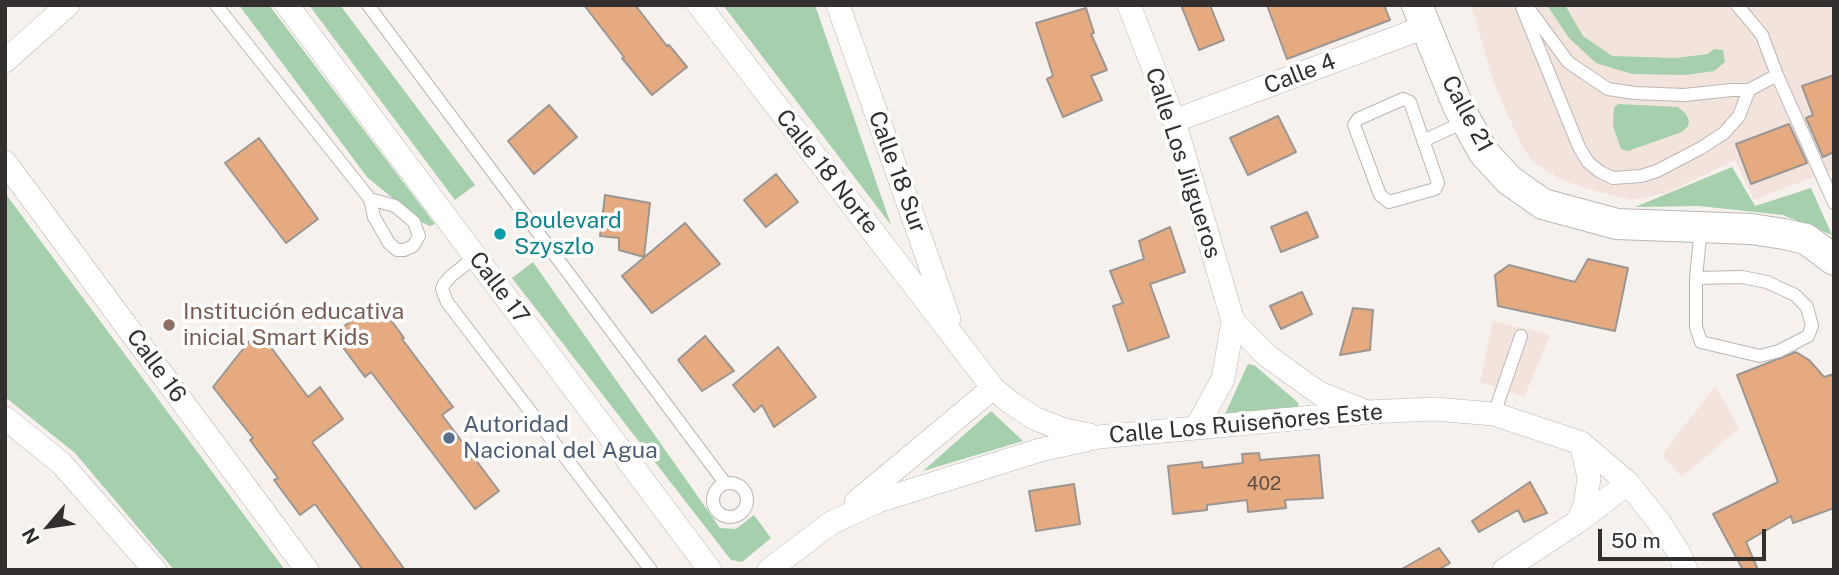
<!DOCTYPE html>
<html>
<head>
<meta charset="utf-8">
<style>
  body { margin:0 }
  #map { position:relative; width:1839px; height:575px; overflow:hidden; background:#f7f1ed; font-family:"Public Sans",sans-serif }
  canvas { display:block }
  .frame { position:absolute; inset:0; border:7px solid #322f2e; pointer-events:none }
  .north { position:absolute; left:14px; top:491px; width:70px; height:70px; -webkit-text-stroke:5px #fff; paint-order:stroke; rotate:241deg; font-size:19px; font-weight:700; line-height:28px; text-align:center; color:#322f2e }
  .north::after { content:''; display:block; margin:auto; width:24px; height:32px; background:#322f2e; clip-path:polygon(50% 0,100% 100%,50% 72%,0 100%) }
  .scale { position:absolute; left:1598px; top:529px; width:168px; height:32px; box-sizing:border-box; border:4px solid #322f2e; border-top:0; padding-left:9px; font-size:21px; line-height:24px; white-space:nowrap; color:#322f2e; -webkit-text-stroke:5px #fff; paint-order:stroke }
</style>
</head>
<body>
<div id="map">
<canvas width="1839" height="575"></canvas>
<div class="frame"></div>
<div class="north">N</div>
<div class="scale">50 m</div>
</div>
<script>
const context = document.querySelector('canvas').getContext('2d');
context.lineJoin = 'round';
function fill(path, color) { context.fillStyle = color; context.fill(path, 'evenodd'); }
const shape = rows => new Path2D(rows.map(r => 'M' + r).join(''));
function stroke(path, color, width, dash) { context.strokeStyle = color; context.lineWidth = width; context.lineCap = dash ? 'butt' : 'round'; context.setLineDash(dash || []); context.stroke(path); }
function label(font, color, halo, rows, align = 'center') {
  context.font = font + ' "Public Sans",sans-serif'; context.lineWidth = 7; context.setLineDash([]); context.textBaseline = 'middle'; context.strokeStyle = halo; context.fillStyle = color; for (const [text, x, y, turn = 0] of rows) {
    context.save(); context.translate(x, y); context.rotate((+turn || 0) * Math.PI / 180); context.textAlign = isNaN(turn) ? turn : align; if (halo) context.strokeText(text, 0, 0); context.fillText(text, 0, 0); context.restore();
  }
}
fill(shape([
  [1471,5,1834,5,1834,169,1754,200,1735,160,1667,193,1631,200,1588,189,1562,180,1532,161,1522,147,1494,83],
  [1493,321,1550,335,1524,397,1480,382],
  [1715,386,1739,428,1682,477,1662,455]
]), '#f2e4dd');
fill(shape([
  [239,5,269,5,435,224,430,226,423,223,367,177],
  [309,5,340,5,475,185,455,200],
  [723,5,815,5,891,225],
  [1547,5,1565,5,1583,36,1612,56,1675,58,1708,54,1714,49,1723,50,1725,62,1714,71,1686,75,1632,74,1596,63,1569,38],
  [1619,104,1678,107,1685,113,1689,120,1688,126,1682,132,1628,151,1621,149,1613,126,1614,107],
  [1732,167,1755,206,1811,188,1832,235,1783,215,1699,206,1635,207],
  [5,193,285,570,174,570,75,453,5,397],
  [533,262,720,528,736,529,754,515,771,538,742,562,731,560,512,278],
  [1248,364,1254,365,1294,399,1299,404,1296,409,1225,414],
  [991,411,1023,441,923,471]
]), '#a5cfad');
const building = shape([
  [584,5,635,5,667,46,669,45,687,67,652,95,622,58,624,57,584,5],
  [1181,5,1210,5,1224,40,1199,50,1181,5],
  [1267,5,1384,5,1390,20,1287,59,1267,5],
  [1086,8,1094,33,1091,34,1107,70,1091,76,1102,100,1063,117,1047,79,1053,76,1036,23,1086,8],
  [1834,75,1834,152,1823,157,1806,118,1813,115,1802,86,1834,75],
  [549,105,577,137,534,174,508,141,549,105],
  [1278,116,1296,152,1248,175,1230,138,1278,116],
  [1789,124,1807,163,1751,184,1736,144,1789,124],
  [259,138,318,219,286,243,225,163,259,138],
  [776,174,798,202,766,227,744,200,776,174],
  [605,195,650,203,644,257,619,250,619,238,600,236,605,195],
  [1307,212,1318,237,1281,252,1271,227,1307,212],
  [685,223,720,264,652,313,622,276,685,223],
  [1170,227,1185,272,1150,284,1169,337,1128,351,1113,306,1123,303,1110,271,1144,259,1139,241,1170,227],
  [1588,259,1628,268,1615,331,1498,306,1495,275,1509,265,1575,282,1588,259],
  [1302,292,1312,314,1281,329,1270,306,1302,292],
  [378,302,404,338,402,339,453,407,442,415,499,491,475,509,371,372,365,377,333,334,378,302],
  [1353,308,1373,310,1370,350,1340,355,1353,308],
  [258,330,308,397,320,387,343,419,312,442,405,570,363,570,315,504,300,515,274,480,278,478,250,440,253,438,213,387,258,330],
  [705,336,734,371,702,391,678,360,705,336],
  [778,347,816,397,774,427,762,405,754,412,733,385,778,347],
  [1796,352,1809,360,1824,377,1834,374,1834,508,1793,523,1791,516,1746,542,1758,570,1743,570,1713,514,1778,482,1737,375,1796,352],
  [1259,453,1260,460,1319,455,1323,498,1285,500,1286,508,1248,512,1247,500,1207,505,1207,510,1173,514,1168,466,1202,462,1203,468,1243,463,1242,454,1259,453],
  [1530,482,1547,513,1524,522,1518,510,1479,532,1472,521,1530,482],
  [1074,484,1080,524,1036,531,1029,491,1074,484],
  [1439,548,1450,563,1438,570,1400,570,1439,548]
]);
fill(building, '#e5aa80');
stroke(building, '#9c9693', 2);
const service = shape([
  [216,5,370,199,374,217,389,243,397,250,404,250,413,246,419,236,414,222,395,206,370,199],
  [368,5,725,483],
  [1526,5,1568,62,1608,89,1635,93,1684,95,1732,90,1749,90,1777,75,1834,203],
  [1737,5,1762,35,1777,75],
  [1522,7,1579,147,1588,162,1600,172,1613,178,1641,176,1657,171,1701,148,1724,133,1739,116,1749,90],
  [1403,99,1410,102,1438,183,1435,189,1389,202,1380,195,1354,125,1358,119,1403,99],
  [1423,141,1466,121],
  [475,257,451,276,444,284,442,289,447,302,651,570],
  [1696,278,1742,277,1767,282,1795,295,1807,307,1812,326,1808,336,1779,351,1760,356,1701,342,1696,327,1696,278,1701,227],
  [1494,414,1521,336],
  '713 500a17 17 0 1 1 34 0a17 17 0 1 1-34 0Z'
]);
const minor = shape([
  [287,5,710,570],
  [699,5,993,388,1011,403,1036,419,1065,430,1090,435],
  [838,5,949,319],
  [1129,5,1174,121,1233,321,1223,379,1196,428],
  [5,61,68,5],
  [1174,121,1425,27],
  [5,162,307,570],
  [1233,321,1266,355,1319,393,1364,411],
  [5,418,61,463,155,570],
  [856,502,993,388],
  [1577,522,1585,506,1589,478,1581,443],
  [769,570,831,523,878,501,1040,450,1099,437,1367,412,1434,409,1494,414,1581,443,1628,483,1659,522,1679,553,1686,570],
  [1504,570,1577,522,1628,483]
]);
const tertiary = shape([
  [1417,5,1458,106,1484,153,1509,180,1543,204,1617,224,1751,229,1784,234,1806,239,1834,260]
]);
stroke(service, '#bcb6b3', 14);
stroke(minor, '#bcb6b3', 24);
stroke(tertiary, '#bcb6b3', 32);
stroke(service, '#fff', 12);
stroke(minor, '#fff', 23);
stroke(tertiary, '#fff', 30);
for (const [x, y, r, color] of [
  [500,234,7,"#0f9aa8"],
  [169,325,7,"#8d6e63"],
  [449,438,7,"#5c6f8a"]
]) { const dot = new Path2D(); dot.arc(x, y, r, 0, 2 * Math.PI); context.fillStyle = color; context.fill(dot); stroke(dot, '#fff', 2.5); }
label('19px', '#5f4e42', null, [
  ["402",1264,484]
]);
label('23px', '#322f2e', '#fff', [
  ["Calle 4",1300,74,-21],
  ["Calle 21",1467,114,62],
  ["Calle Los Jilgueros",1183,163,72],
  ["Calle 18 Norte",827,172,52],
  ["Calle 18 Sur",897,172,70],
  ["Calle 17",499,288,53],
  ["Calle 16",156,366,54],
  ["Calle Los Ruiseñores Este",1246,424,-5]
]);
label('23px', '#0d838f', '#fff', [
  ["Boulevard",514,221],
  ["Szyszlo",514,247]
], 'left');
label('23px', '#785e54', '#fff', [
  ["Institución educativa",183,312],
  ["inicial Smart Kids",183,338]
], 'left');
label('23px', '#4e5e75', '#fff', [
  ["Autoridad",463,425],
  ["Nacional del Agua",463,451]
], 'left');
</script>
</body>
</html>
